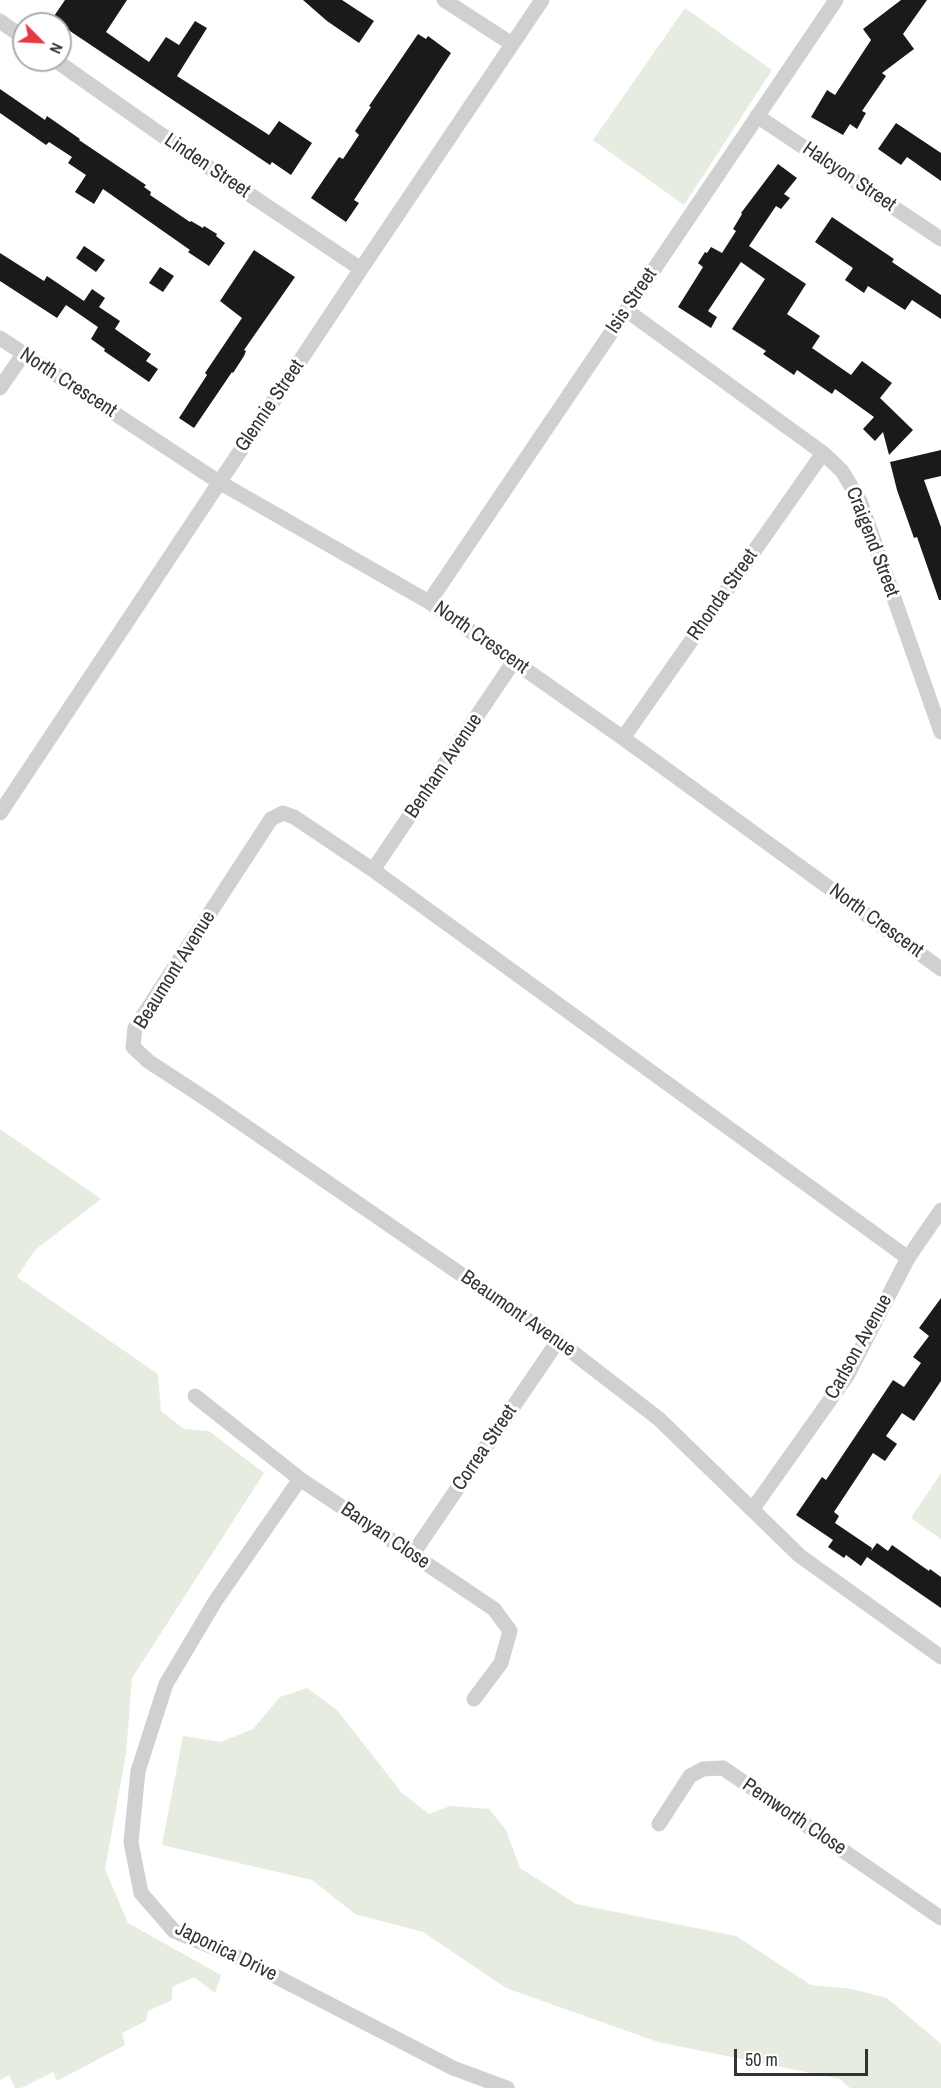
<!DOCTYPE html>
<html>
<head>
<meta charset="utf-8">
<style>
  body { margin:0 }
  #map { position:relative; width:941px; height:2088px; overflow:hidden; background:#fff; font-family:"Archivo Narrow",sans-serif }
  canvas { display:block }
  .north { position:absolute; left:12px; top:12px; width:60px; height:60px; box-sizing:border-box; background:#fff; border:2px solid #adadad; border-radius:50%; rotate:114deg; font-size:16px; font-weight:700; line-height:24px; text-align:center; color:#333 }
  .north::after { content:''; display:block; margin:auto; width:21px; height:27px; background:#e63946; clip-path:polygon(50% 0,100% 100%,50% 72%,0 100%) }
  .scale { position:absolute; left:734px; top:2049px; width:134px; height:27px; box-sizing:border-box; border:3px solid #333; border-top:0; padding-left:8px; font-size:18px; line-height:21px; white-space:nowrap; color:#333; -webkit-text-stroke:4px #fff; paint-order:stroke }
</style>
</head>
<body>
<div id="map">
<canvas width="941" height="2088"></canvas>
<div class="north">N</div>
<div class="scale">50 m</div>
</div>
<script>
const context = document.querySelector('canvas').getContext('2d');
context.lineJoin = 'round';
function fill(path, color) { context.fillStyle = color; context.fill(path, 'evenodd'); }
const shape = rows => new Path2D(rows.map(r => 'M' + r).join(''));
function stroke(path, color, width, dash) { context.strokeStyle = color; context.lineWidth = width; context.lineCap = dash ? 'butt' : 'round'; context.setLineDash(dash || []); context.stroke(path); }
function label(font, color, halo, rows, align = 'center') {
  context.font = font + ' "Archivo Narrow",sans-serif'; context.lineWidth = 6; context.setLineDash([]); context.textBaseline = 'middle'; context.strokeStyle = halo; context.fillStyle = color; for (const [text, x, y, turn = 0] of rows) {
    context.save(); context.translate(x, y); context.rotate((+turn || 0) * Math.PI / 180); context.textAlign = isNaN(turn) ? turn : align; if (halo) context.strokeText(text, 0, 0); context.fillText(text, 0, 0); context.restore();
  }
}
fill(shape([
  [685,8,772,70,684,205,593,140],
  [0,1129,101,1199,35,1250,17,1277,158,1374,161,1411,184,1429,209,1431,264,1473,132,1678,126,1754,105,1869,128,1923,221,1975,215,1993,194,1977,172,1987,172,2000,148,2011,146,2021,122,2033,125,2045,57,2081,53,2072,21,2088,15,2088,9,2075,0,2080],
  [941,1473,941,1539,911,1518],
  [307,1688,337,1710,402,1793,429,1814,450,1806,489,1809,506,1830,520,1868,576,1904,736,1936,811,1985,852,1989,887,1998,941,2044,941,2088,850,2088,840,2079,658,2042,506,1988,423,1932,355,1914,312,1880,162,1845,183,1736,221,1742,253,1729,280,1697]
]), '#e6ecdf');
fill(shape([
  [65,0,127,0,106,32,149,62,166,37,179,45,195,21,207,28,177,76,269,135,279,121,312,143,291,175,272,162,270,165,52,19],
  [303,0,342,0,374,21,359,43,327,21],
  [901,0,927,0,903,34,914,49,882,73,886,76,862,111,866,113,857,129,850,124,843,135,811,117,827,90,835,95,871,40,863,29],
  [418,34,426,39,428,36,451,53,354,200,359,203,346,222,311,198,339,157,343,159,359,135,355,131,371,107,369,106],
  [0,89,45,120,47,116,80,139,79,140,146,185,144,187,151,192,150,195,190,222,191,221,203,228,204,226,217,234,216,236,225,243,209,266,188,252,190,250,103,189,94,204,75,192,86,175,68,163,72,157,49,142,46,145,0,113],
  [896,123,941,153,941,181,907,157,901,165,878,149],
  [778,164,797,178,784,194,790,198,781,209,776,206,749,246,806,284,787,314,820,336,812,348,851,375,862,361,892,383,880,398,913,430,889,455,883,432,875,441,863,429,874,417,835,389,832,394,797,370,794,375,763,354,766,351,732,329,765,279,741,262,708,311,717,317,711,328,678,307,703,267,698,263,705,252,707,253,711,247,722,253,736,231,733,229,742,214,741,213],
  [832,217,894,259,892,262,941,295,941,319,912,300,905,310,868,286,864,293,845,280,853,268,815,242],
  [84,246,105,260,96,272,76,258],
  [254,250,295,277,244,350,246,351,244,356,233,373,232,372,194,428,179,418,207,375,205,373,242,318,220,301],
  [0,253,44,281,47,276,84,301,92,289,105,298,99,307,120,321,115,329,151,354,146,361,158,369,149,382,104,351,105,349,91,339,98,327,66,305,57,318,0,281],
  [160,267,174,276,163,292,149,283],
  [941,450,941,476,924,480,941,527,941,600,939,600,917,537,914,538,897,490,890,462],
  [941,1298,941,1381,914,1421,902,1413,886,1436,897,1444,885,1461,873,1453,834,1512,839,1516,835,1523,872,1548,871,1551,877,1543,888,1551,892,1545,929,1571,930,1569,941,1577,941,1608,867,1557,861,1566,846,1555,844,1558,828,1547,833,1540,796,1515,822,1477,826,1480,893,1380,904,1387,921,1363,913,1357,929,1336,919,1328]
]), '#1a1a1a');
stroke(shape([
  [444,0,512,44],
  [0,21,24,38],
  [55,60,183,150,361,269],
  [757,116,941,239],
  [626,310,823,453,842,471,860,501,941,732],
  [0,338,219,482,429,602,623,738,941,969],
  [0,388,24,353],
  [429,602,836,0],
  [623,738,823,453],
  [0,813,361,269,542,0],
  [373,870,514,661],
  [908,1258,373,870,294,817,283,813,271,819,135,1028,133,1047,148,1061,209,1101,558,1341,659,1419,800,1556,941,1657],
  [195,1396,300,1479,494,1609,510,1631,501,1663,474,1699],
  [300,1479,216,1600,166,1684,138,1771,131,1842,141,1893,174,1931,242,1959,453,2068,507,2088],
  [752,1510,847,1376,908,1258,941,1210],
  [412,1555,558,1341],
  [659,1824,690,1776,703,1769,723,1768,941,1918]
]), '#d0d0d0', 15);
label('20px', '#333', '#fff', [
  ["Linden Street",207,166,34],
  ["Halcyon Street",849,177,34],
  ["Isis Street",632,301,-56],
  ["North Crescent",68,383,33],
  ["Glennie Street",270,406,-56],
  ["Craigend Street",872,542,69],
  ["Rhonda Street",723,595,-55],
  ["North Crescent",481,638,35],
  ["Benham Avenue",444,766,-56],
  ["North Crescent",876,921,36],
  ["Beaumont Avenue",175,970,-58],
  ["Beaumont Avenue",518,1314,35],
  ["Carlson Avenue",859,1347,-61],
  ["Correa Street",485,1448,-56],
  ["Banyan Close",385,1536,34],
  ["Pemworth Close",794,1817,34],
  ["Japonica Drive",226,1952,26]
]);
</script>
</body>
</html>
